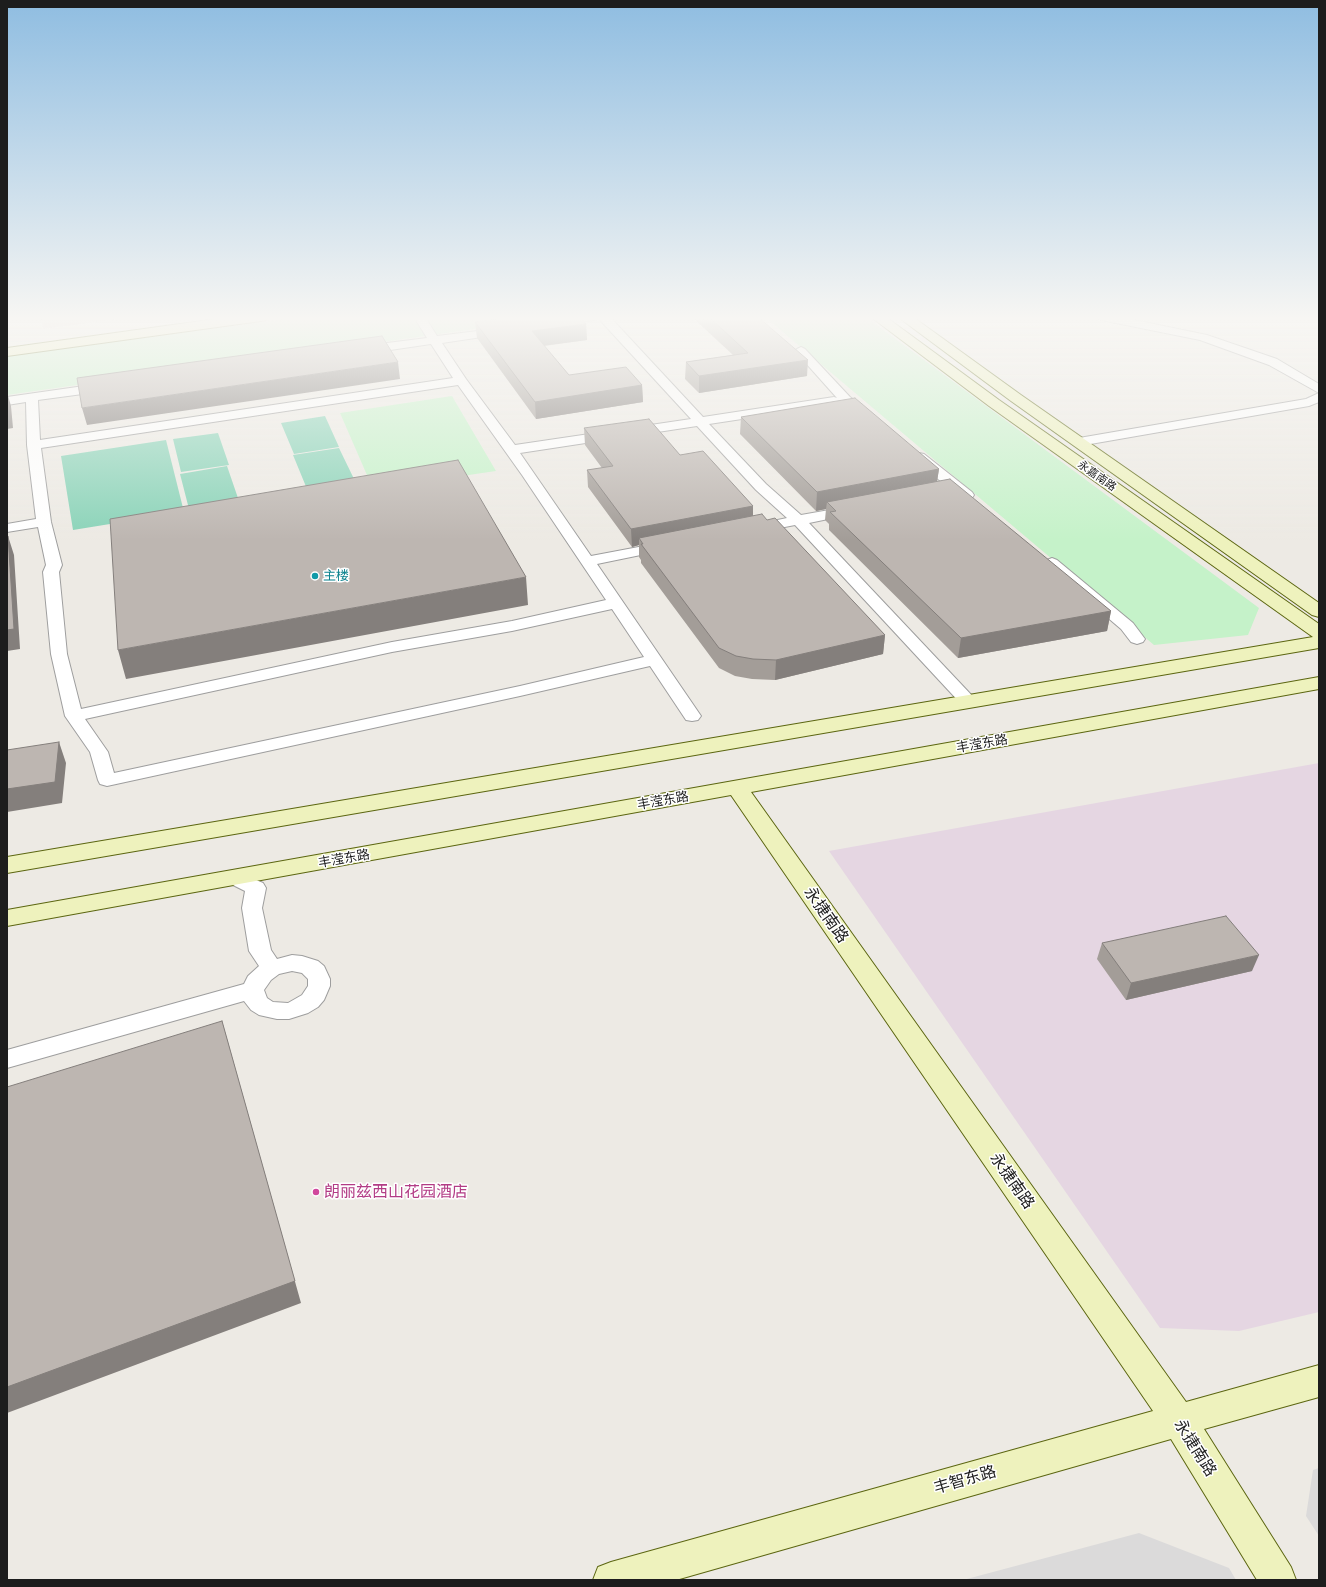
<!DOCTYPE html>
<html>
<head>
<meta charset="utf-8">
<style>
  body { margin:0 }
  #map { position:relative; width:1326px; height:1587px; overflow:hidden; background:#edeae4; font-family:Quicksand,sans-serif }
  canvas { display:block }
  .frame { position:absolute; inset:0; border:8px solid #1d1d1d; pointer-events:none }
</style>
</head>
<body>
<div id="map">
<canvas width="1326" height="1587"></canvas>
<div class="frame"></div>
</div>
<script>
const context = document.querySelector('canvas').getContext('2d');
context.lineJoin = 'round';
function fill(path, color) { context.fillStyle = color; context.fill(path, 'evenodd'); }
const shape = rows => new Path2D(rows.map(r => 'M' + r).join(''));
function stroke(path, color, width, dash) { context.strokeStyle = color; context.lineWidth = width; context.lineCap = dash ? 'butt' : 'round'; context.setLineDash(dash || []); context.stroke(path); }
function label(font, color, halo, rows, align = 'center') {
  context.font = font + ' Quicksand,"Noto Sans SC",sans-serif'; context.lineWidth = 3; context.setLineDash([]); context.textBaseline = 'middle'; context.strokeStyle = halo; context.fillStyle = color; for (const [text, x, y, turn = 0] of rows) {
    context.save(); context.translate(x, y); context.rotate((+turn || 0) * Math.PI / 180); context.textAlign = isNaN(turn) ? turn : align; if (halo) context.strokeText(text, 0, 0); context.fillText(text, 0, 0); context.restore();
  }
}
fill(shape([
  [1319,1468,1319,1536,1306,1516,1313,1470],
  [1139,1533,1229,1568,1236,1580,963,1580]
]), '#dbdada');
fill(shape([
  [41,317,133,317,43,329]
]), '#ecd6d4');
fill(shape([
  [1319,763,1319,1312,1239,1331,1160,1328,829,851]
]), '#e5d6e2');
fill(shape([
  [299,317,560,317,7,395,7,356],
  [765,317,866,317,1259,608,1248,635,1154,645],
  [452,396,496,471,373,489,340,413]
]), '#c5f2c9');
fill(shape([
  [325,416,339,447,294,454,281,423],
  [218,433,229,465,181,472,173,439],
  [166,440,184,512,73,530,61,456],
  [339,448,355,481,307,489,293,455],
  [227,466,239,501,189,509,180,474]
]), '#8ad3b8');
const street = shape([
  [414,317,425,317,437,336,502,328,506,329,508,331,506,333,502,334,442,343,466,379,515,445,691,419,599,319,557,326,553,325,551,323,553,321,571,317,610,317,703,417,834,397,837,398,795,351,797,349,801,347,805,349,850,397,871,413,872,416,871,419,861,419,840,401,838,404,834,405,709,424,766,484,801,515,852,506,857,507,859,510,857,513,809,523,978,702,975,706,969,707,963,706,795,525,754,533,749,532,747,529,749,526,787,518,756,490,697,426,520,453,591,556,665,542,670,543,672,546,670,549,665,550,597,564,701,716,698,720,692,721,686,720,650,666,520,696,107,786,100,784,98,780,90,752,65,716,51,654,43,572,46,565,38,527,7,532,7,524,36,519,27,445,26,402,7,405,7,397,105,383,109,384,111,387,109,390,105,391,38,400,40,440,453,378,431,344,363,354,359,352,357,350,359,348,363,346,427,338,414,317],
  [458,385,522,475,606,600,512,621,392,642,81,709,67,654,59,572,62,565,51,522,41,448,458,385],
  [612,609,644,657,520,686,114,773,108,752,85,719,392,652,512,631,612,609],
  [1096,317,1120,317,1207,335,1277,359,1319,384,1319,393,1269,365,1200,340,1101,320,1096,317],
  [1319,393,1319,402,1309,406,1079,446,1074,445,1072,442,1074,439,1079,438,1306,399,1319,393],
  [919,453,924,454,972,492,974,495,972,498,967,499,962,498,914,460,912,457,914,454,919,453],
  [1052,558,1057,560,1133,623,1145,639,1143,642,1137,644,1131,642,1121,629,1047,566,1044,563,1047,560,1052,558],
  [236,871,263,883,266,888,262,908,271,950,277,959,292,955,302,956,318,961,324,966,330,979,330,986,324,1000,318,1007,308,1013,289,1019,277,1019,259,1015,251,1010,244,1001,7,1068,7,1050,244,984,248,976,259,966,249,951,242,908,245,891,229,883,226,878,229,873,236,871],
  [292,971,302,973,308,979,308,986,302,995,288,1003,273,1002,267,998,264,990,271,980,279,974,292,971]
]);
const secondary = shape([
  [230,317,267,317,266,320,261,321,7,356,7,348,230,317],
  [871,317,886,317,999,400,1319,624,1319,648,7,873,7,857,1313,637,989,406,871,317],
  [898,317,913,317,1021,395,1319,603,1319,617,1312,615,1011,401,898,317],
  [1319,677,1319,689,751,792,1186,1402,1319,1365,1319,1397,1204,1429,1291,1567,1296,1580,1257,1580,1171,1439,676,1580,593,1580,598,1567,611,1562,1153,1411,731,795,7,926,7,910,1319,677]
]);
stroke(street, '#9e9e9e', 2);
stroke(secondary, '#5c6611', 2);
fill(street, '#fff');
fill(secondary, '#eef2bd');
fill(shape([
  [692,317,758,317,807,376,699,393,685,379,686,362,733,355],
  [475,322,586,324,587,340,544,346,569,375,642,385,643,402,536,419,477,338],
  [741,417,939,469,937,481,1111,611,1107,631,958,658,829,530,829,524,825,520,826,509,816,511,740,434],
  [584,428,680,455,753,506,753,516,767,520,885,635,883,654,775,680,752,679,735,676,719,668,641,563,641,560,639,557,639,545,632,547,588,487,587,470,602,468,585,445],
  [1102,943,1252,971,1126,1000,1097,959]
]), '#a39d98');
fill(shape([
  [586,324,587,340,533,347,532,331],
  [808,360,807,376,699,393,699,376],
  [398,362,400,379,87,425,82,408],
  [642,385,643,402,536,419,535,402],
  [7,392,11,406,13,428,7,429],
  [939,469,936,488,827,502,826,509,816,511,817,492],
  [753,506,753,523,639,538,639,545,632,547,631,529],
  [8,536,14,555,20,649,7,651],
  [526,577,528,605,126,679,118,650],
  [1111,611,1107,631,958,658,961,638],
  [885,635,883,654,775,680,776,660],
  [59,742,66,763,62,803,7,812,7,789],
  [1259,955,1252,971,1126,1000,1131,983],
  [222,1021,301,1303,7,1413,7,1387]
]), '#847f7c');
const building = shape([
  [510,317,581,317,586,324,532,331,569,375,626,367,642,385,535,402,475,322,510,317],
  [709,317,758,317,808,360,699,376,686,362,748,353,709,317],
  [382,336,398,362,82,408,77,378,382,336],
  [855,398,939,469,817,492,741,417,855,398],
  [649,419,680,455,703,451,753,506,631,529,587,470,613,466,584,428,649,419],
  [458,460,526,577,118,650,110,519,458,460],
  [950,479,1111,611,961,638,830,512,836,511,827,502,950,479],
  [762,514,767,520,775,518,885,635,776,660,753,659,736,656,719,648,641,544,643,544,639,538,762,514],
  [7,536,8,536,14,629,7,630,7,536],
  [59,742,55,782,7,789,7,750,59,742],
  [1226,916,1259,955,1131,983,1102,943,1226,916],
  [222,1021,295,1281,7,1387,7,1087,222,1021]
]);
fill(building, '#bdb6b1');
stroke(building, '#847f7c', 1);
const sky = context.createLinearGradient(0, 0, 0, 540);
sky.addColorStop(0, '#8fbde1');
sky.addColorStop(0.59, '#f7f6f3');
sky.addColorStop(1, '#f7f6f300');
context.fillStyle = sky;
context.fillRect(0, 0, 1326, 540);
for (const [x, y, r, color] of [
  [315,576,4,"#0f9aa8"],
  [316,1192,4,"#d1479c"]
]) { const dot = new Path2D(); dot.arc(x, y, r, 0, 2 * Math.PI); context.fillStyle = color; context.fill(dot); stroke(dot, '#fff', 1.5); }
label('11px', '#1d1d1d', '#fff', [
  ["永嘉南路",1097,476,35]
]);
label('13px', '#0d838f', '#fff', [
  ["主楼",323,576]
], 'left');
label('13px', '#1d1d1d', '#fff', [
  ["丰滢东路",982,744,-10],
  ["丰滢东路",663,801,-10],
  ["丰滢东路",344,859,-10]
]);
label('16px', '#1d1d1d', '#fff', [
  ["永捷南路",826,915,55],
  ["永捷南路",1012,1181,55],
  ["永捷南路",1195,1448,58],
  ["丰智东路",965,1480,-16]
]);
label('16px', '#b23c85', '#fff', [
  ["朗丽兹西山花园酒店",324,1192]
], 'left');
</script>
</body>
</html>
